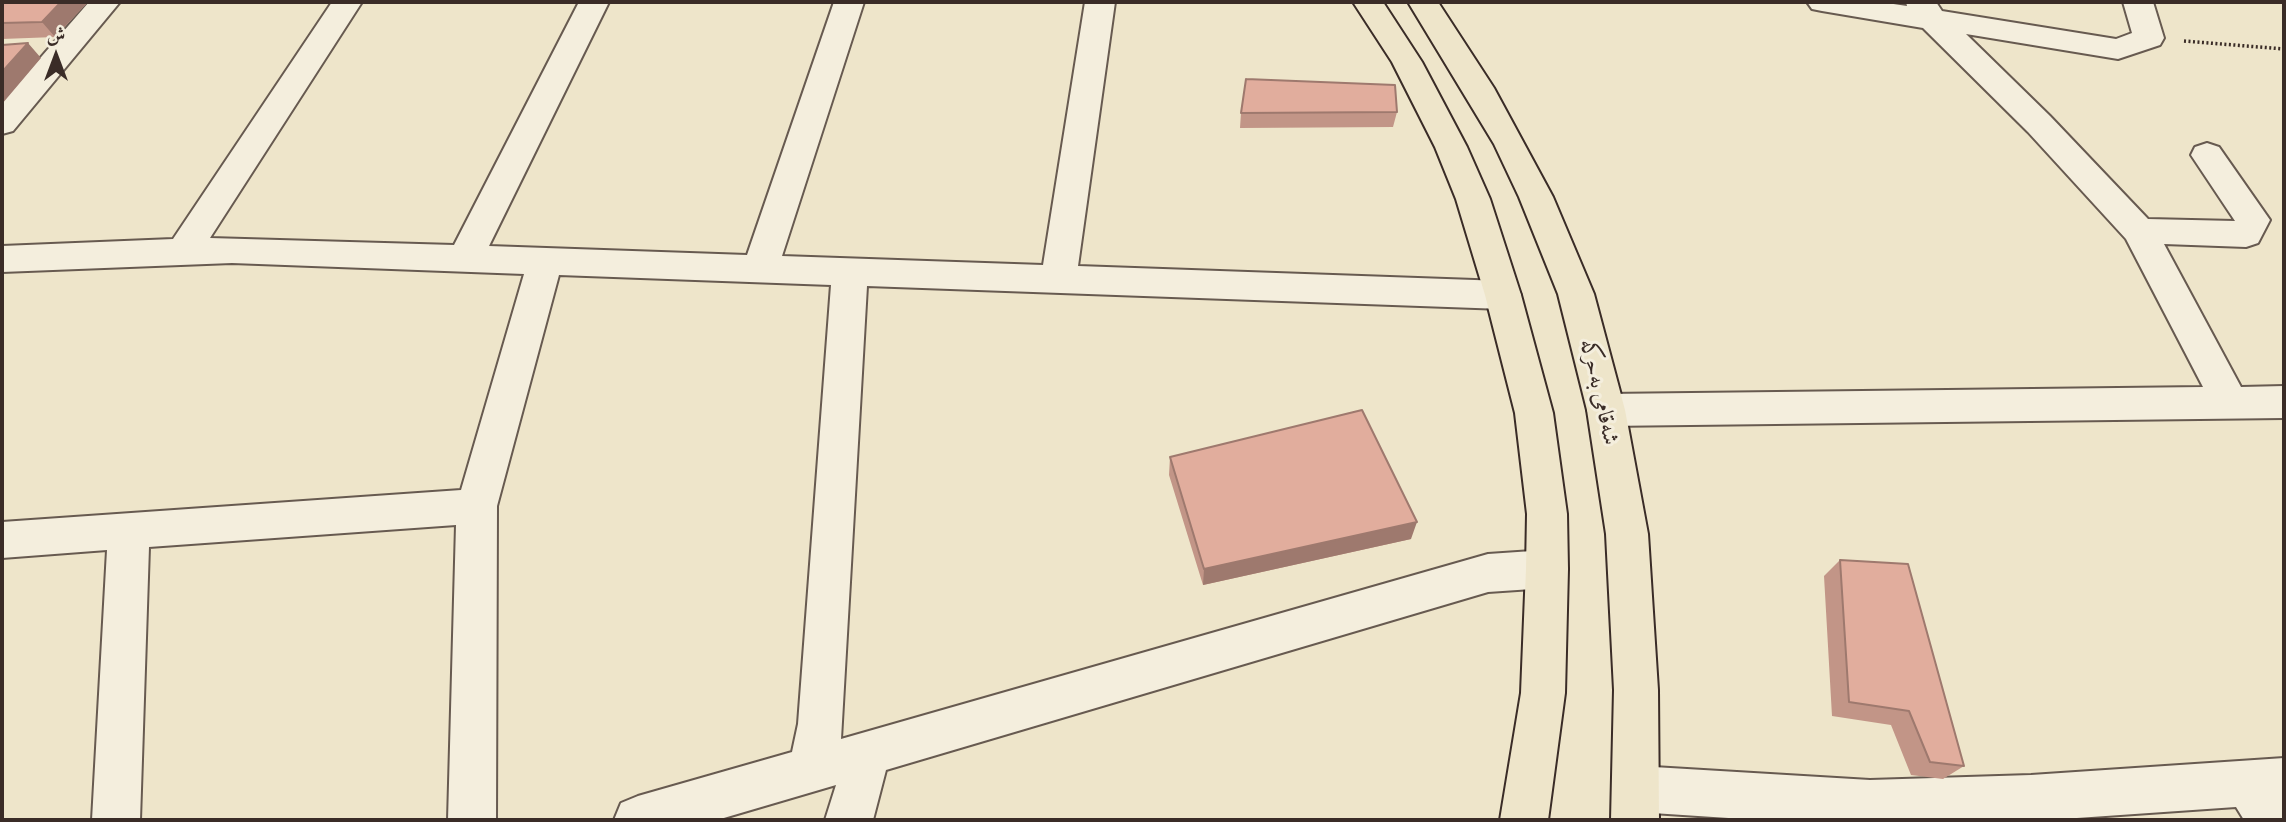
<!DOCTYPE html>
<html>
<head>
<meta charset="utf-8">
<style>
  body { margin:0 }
  #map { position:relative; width:2286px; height:822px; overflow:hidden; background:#eee5ca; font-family:"EB Garamond",Amiri,serif }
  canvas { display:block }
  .frame { position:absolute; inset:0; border:4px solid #3a2c27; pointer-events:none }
  .north { position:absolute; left:21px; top:21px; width:70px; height:70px; -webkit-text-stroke:5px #f4eedd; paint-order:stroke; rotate:0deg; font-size:19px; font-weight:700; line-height:28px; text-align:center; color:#3a2c27 }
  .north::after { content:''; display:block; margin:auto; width:24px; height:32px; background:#3a2c27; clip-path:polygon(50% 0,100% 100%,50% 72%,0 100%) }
</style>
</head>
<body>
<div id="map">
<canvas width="2286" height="822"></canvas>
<div class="frame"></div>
<div class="north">ش</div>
</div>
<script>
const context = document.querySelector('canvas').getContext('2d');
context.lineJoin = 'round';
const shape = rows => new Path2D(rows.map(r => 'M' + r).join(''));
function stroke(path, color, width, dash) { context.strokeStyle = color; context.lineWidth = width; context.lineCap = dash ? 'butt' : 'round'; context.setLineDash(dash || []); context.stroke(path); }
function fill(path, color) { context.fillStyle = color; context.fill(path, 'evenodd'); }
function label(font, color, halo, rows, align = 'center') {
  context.font = font + ' "EB Garamond",Amiri,serif'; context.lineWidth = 6; context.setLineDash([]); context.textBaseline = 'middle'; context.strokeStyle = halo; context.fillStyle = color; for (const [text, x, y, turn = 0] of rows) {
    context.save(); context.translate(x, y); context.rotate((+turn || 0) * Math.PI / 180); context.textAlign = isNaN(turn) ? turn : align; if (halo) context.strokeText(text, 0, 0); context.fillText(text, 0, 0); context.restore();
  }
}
const minor = shape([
  [89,2,120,2,13,131,2,134,2,102,89,2],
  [332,2,362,2,210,238,454,245,579,2,609,2,489,246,747,255,834,2,864,2,782,256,1043,265,1085,2,1115,2,1078,266,1503,281,1516,285,1521,295,1516,305,1503,309,867,286,841,739,1488,554,1547,550,1562,556,1568,569,1562,582,1547,588,1488,592,886,770,873,820,825,820,836,785,717,820,614,820,621,803,638,796,792,752,798,724,831,285,559,275,497,506,496,820,448,820,456,525,149,547,140,820,92,820,107,550,2,558,2,522,461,490,524,274,232,263,2,272,2,246,173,239,332,2],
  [1807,2,1880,2,1907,6,1906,2,1936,2,1942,11,2116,39,2132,33,2123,2,2153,2,2164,38,2160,45,2118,59,1966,34,2050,116,2148,219,2235,221,2191,155,2195,147,2207,143,2219,147,2270,220,2258,243,2246,247,2164,244,2241,387,2284,386,2284,418,1606,426,1592,421,1587,410,1592,399,1606,394,2203,387,2126,239,2028,132,1923,28,1822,11,1812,9,1807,2],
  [2284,758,2284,820,2244,820,2236,807,2048,820,1759,820,1637,812,1620,805,1614,789,1620,773,1637,766,1870,780,2031,775,2284,758]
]);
const major = shape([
  [1353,2,1383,2,1422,62,1467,147,1490,199,1521,295,1553,413,1567,514,1568,569,1565,693,1548,820,1500,820,1521,693,1526,569,1527,514,1515,413,1485,295,1456,199,1435,147,1392,62,1353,2],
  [1408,2,1438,2,1494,88,1553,197,1594,294,1625,410,1648,534,1658,690,1659,820,1611,820,1614,690,1606,534,1587,410,1558,294,1519,197,1494,144,1408,2]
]);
stroke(minor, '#675a50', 4);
stroke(major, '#3a2c27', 4);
stroke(shape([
  [2184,41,2284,49]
]), '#3a2c27', 3.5, [2, 2.5]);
fill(minor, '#f4eedd');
fill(major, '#eee5ca');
fill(shape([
  [2,2,88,2,55,37,2,39],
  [1397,112,1393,127,1240,128,1241,113],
  [1170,457,1411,539,1203,585,1169,475],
  [1840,560,1964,766,1943,779,1911,775,1891,725,1832,716,1824,576]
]), '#c29587');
fill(shape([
  [61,2,88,2,55,37,42,22],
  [28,43,41,58,2,104,2,72],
  [1417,522,1411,539,1203,585,1204,569]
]), '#9e796e');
const building = shape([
  [2,2,61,2,42,22,2,23,2,2],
  [28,43,2,72,2,45,28,43],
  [1246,79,1395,85,1397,112,1241,113,1246,79],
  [1362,410,1417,522,1204,569,1170,457,1362,410],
  [1840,560,1908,564,1964,766,1930,762,1909,711,1849,702,1840,560]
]);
fill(building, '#e1ad9d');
stroke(building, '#9e796e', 2);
label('23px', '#3a2c27', '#f4eedd', [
  ["شەقامی بەحرکە",1599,392,77]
]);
</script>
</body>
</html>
